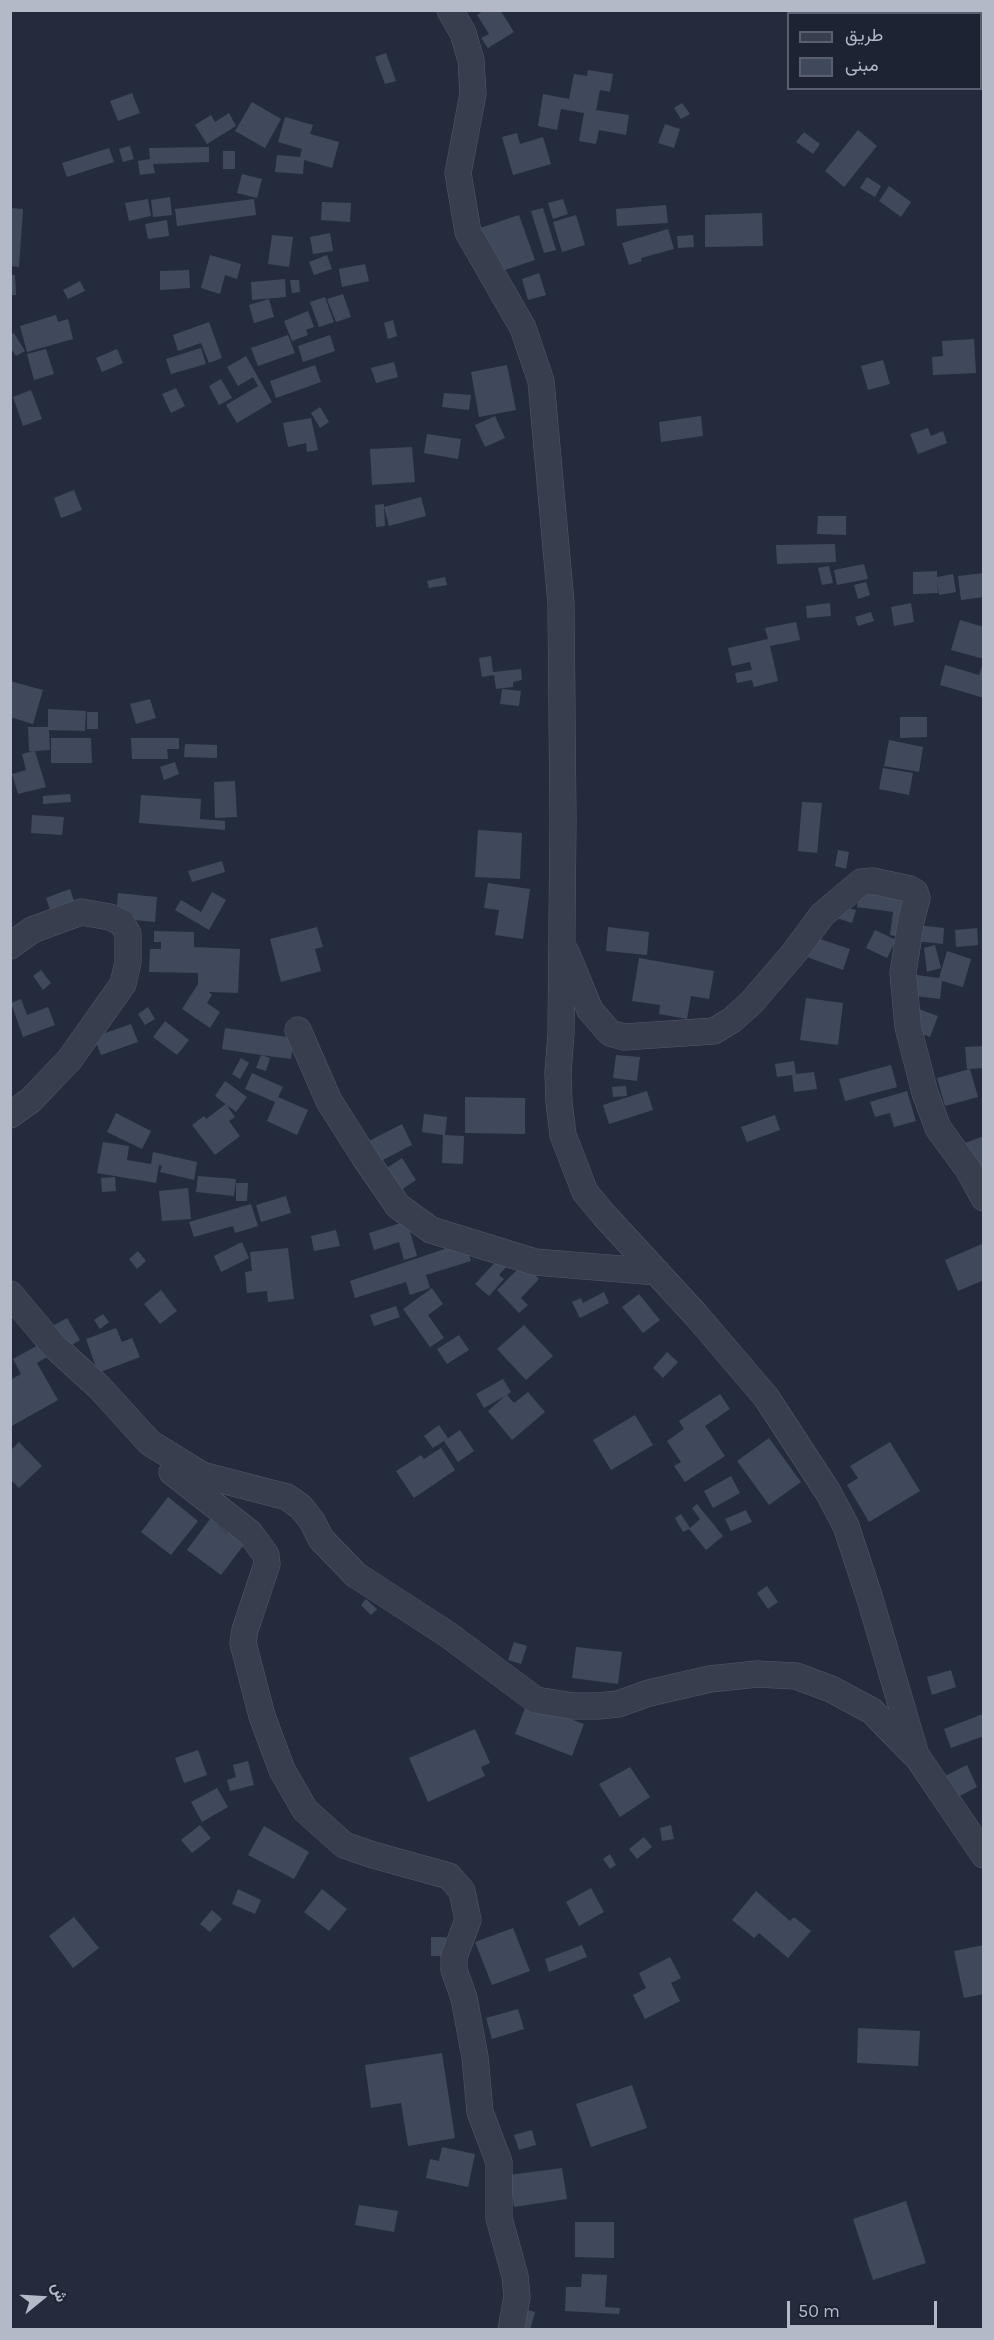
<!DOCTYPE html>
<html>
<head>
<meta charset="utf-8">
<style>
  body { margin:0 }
  #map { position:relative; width:994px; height:2340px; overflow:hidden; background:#242b3d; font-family:Karla,Vazirmatn,sans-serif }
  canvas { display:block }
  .frame { position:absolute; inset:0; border:12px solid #b4b9c8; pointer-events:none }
  .legend { position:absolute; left:787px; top:12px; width:195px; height:78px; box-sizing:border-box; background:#1d2332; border:2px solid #595f6e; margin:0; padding:8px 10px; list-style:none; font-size:18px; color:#b4b9c8 }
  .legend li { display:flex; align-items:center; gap:12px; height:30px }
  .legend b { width:30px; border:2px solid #595f6e }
  .north { position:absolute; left:12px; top:2268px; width:60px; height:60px; -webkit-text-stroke:4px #1d2332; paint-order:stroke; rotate:72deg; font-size:16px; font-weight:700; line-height:24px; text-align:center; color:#b4b9c8 }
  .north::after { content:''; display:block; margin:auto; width:21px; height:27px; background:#b4b9c8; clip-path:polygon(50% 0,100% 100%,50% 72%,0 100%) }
  .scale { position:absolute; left:787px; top:2301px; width:150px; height:27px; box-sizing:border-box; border:3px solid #b4b9c8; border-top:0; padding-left:8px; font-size:18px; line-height:21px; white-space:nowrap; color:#b4b9c8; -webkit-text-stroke:4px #1d2332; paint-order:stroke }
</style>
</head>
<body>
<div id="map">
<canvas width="994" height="2340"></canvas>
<div class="frame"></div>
<ul class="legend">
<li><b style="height:8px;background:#383e4d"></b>طريق</li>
<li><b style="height:16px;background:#40495c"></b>مبنى</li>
</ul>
<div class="north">ش</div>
<div class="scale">50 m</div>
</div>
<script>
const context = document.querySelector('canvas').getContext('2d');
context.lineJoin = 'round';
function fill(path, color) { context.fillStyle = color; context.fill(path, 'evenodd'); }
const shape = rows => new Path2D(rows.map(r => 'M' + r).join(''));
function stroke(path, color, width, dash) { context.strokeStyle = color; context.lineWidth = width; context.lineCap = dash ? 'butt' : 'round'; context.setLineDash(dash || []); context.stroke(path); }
fill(shape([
  [484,10,500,10,514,32,488,48,481,38,489,34,477,15],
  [386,53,396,81,385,84,375,57],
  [588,70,613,74,610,92,600,90,596,110,629,115,626,135,599,130,596,144,579,141,584,113,561,109,557,130,538,126,543,94,569,99,574,74,587,76],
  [132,93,140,113,118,121,110,101],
  [252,102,281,119,265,148,235,131],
  [682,103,690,114,681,119,674,108],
  [229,113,236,126,207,144,195,125,211,115,215,122],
  [285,117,313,125,310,134,339,142,332,168,304,160,303,174,275,172,277,155,300,157,302,149,278,142],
  [665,124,680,129,674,148,658,143],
  [858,130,877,146,844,187,825,171],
  [804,132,820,144,813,154,796,142],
  [517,133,520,144,543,137,551,164,513,175,502,137],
  [130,146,134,159,123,162,119,149],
  [209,147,209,162,153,164,155,173,140,175,138,161,150,159,149,148],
  [109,148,114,162,67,177,62,163],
  [223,151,235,151,235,169,223,169],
  [242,174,262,179,257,198,237,193],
  [867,177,881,186,875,197,860,188],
  [889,186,911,202,901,217,879,201],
  [170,197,172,215,153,217,151,200],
  [148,199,151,216,129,221,125,203],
  [254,199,256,215,177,226,175,209],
  [563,199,568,214,553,219,548,203],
  [322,202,351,203,350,222,321,220],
  [666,205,668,223,617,226,616,209],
  [10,208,23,209,19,267,10,266],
  [543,208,556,250,544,253,531,211],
  [762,213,763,246,705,247,705,215],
  [519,215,535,260,493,274,477,229],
  [576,215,585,245,562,252,553,222],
  [167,220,169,236,148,239,145,224],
  [668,229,674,249,641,258,642,261,629,265,622,243],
  [330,233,333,251,313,254,310,237],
  [272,235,293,237,289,267,268,264],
  [693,235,694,247,678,248,677,236],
  [210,255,241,264,237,279,225,275,220,294,201,288],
  [327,255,332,269,314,275,309,262],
  [365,264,369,281,342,287,339,269],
  [189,270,190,288,160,290,160,271],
  [539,273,546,295,528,300,522,279],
  [10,275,15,275,16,295,10,295],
  [285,279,286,297,252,300,251,282],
  [290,280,299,280,300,292,292,293],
  [80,281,85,291,68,299,63,290],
  [343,294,351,317,336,322,327,299],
  [325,297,334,322,319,327,310,302],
  [269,299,274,317,254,323,249,305],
  [308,311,314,327,306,330,308,335,292,341,284,321],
  [56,315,58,322,68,319,73,339,27,352,20,326],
  [393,320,397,336,388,339,384,323],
  [209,322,222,358,209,363,201,343,178,351,173,335],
  [14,333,25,351,16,356,10,347,10,335],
  [288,335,295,353,258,366,251,348],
  [330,335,335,351,303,362,298,346],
  [974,339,976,373,933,375,932,357,943,356,942,341],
  [201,348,206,364,171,374,166,359],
  [46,349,54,374,34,380,27,354],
  [117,349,123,363,102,372,96,358],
  [246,356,272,402,237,423,226,405,258,386,253,377,238,386,227,367],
  [883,360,890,384,868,390,861,366],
  [394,362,398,377,376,383,371,368],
  [315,365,321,382,276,398,270,381],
  [507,365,516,410,479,417,471,372],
  [221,379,232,398,219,405,209,386],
  [176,388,185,406,171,413,162,394],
  [31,390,42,419,23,426,13,397],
  [444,393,471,395,469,410,442,407],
  [320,407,329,422,320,428,311,413],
  [495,416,505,438,485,447,475,425],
  [701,416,703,436,661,442,659,422],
  [311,418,318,450,307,452,306,443,288,447,283,423],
  [928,428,931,436,943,431,947,443,918,454,910,434],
  [427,434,461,439,458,459,424,453],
  [412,447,415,482,372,485,370,449],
  [74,490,82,510,61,518,54,498],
  [421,497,426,516,389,526,384,507,385,526,376,527,375,505,384,504,384,507],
  [818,516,846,516,846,535,817,534],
  [835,544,836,562,777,564,776,545],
  [864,564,868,579,837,585,834,570],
  [829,566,833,583,822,585,818,568],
  [937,571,937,577,953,574,956,592,939,595,937,580,938,593,913,594,913,572],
  [984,573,984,597,961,600,958,576],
  [445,577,447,585,429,588,427,581],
  [866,582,870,595,858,599,854,585],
  [830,603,831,616,807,618,806,606],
  [911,603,914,622,894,626,891,607],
  [871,612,874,621,858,626,855,617],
  [960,620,984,627,984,659,951,650],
  [796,622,800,640,770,646,778,681,754,687,752,680,737,683,735,673,752,670,750,662,732,666,728,648,768,639,765,628],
  [491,656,493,672,521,669,522,680,513,682,513,687,496,689,494,675,482,677,479,658],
  [984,660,984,698,940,685,945,665,979,675],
  [10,681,43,690,33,724,10,717],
  [502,689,521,691,519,706,500,704],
  [150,699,156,718,136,724,130,704],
  [48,709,86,711,85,731,49,730,50,750,35,751,46,787,18,794,12,774,26,770,22,754,33,751,29,751,28,727,48,727],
  [87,712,98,712,98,729,87,729],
  [900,717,927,717,927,737,900,738],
  [51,738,91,738,92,763,51,763],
  [131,738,179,738,179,749,167,749,168,759,132,759],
  [889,740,923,747,919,772,884,766],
  [185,744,217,745,217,758,184,757],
  [175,762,179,774,164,780,160,767],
  [883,768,913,773,909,795,879,789],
  [235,781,237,817,215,818,214,782],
  [70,794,71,802,43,804,43,796],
  [141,795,201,799,200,819,225,821,225,830,139,823],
  [802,802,822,803,817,853,798,851],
  [32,815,64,817,62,835,31,833],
  [478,830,522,833,520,879,475,877],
  [838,850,849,852,846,869,835,866],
  [222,861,225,872,192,882,188,871],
  [488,883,530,889,523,939,495,935,499,910,484,908],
  [860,887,906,894,900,937,890,935,893,912,857,907],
  [70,889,77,910,53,919,46,898],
  [212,892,226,900,209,930,175,910,181,900,201,912],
  [118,893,157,897,155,922,116,918],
  [840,906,856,910,852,923,837,918],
  [916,925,944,928,943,944,914,941],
  [317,927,323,947,315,949,321,971,281,982,270,939],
  [608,927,649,932,647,955,606,951],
  [977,928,978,945,956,947,955,930],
  [875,930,896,940,887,958,866,948],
  [154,931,194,932,194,947,240,949,238,993,209,992,212,995,207,1003,220,1012,210,1028,182,1009,198,984,198,973,149,972,150,949,161,949,161,942,154,942],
  [811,936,850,949,843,970,804,956],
  [935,945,941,968,927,972,924,948],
  [947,951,971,959,963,987,942,981,940,999,915,996,917,975,939,978],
  [639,958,714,971,709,999,691,996,687,1019,659,1014,660,1005,632,1001],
  [41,970,51,983,43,990,33,976],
  [806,998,843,1003,838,1045,800,1040],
  [21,999,27,1015,48,1007,55,1025,23,1037,11,1003],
  [148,1007,155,1019,145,1025,138,1014],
  [916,1008,938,1016,930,1037,908,1029],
  [165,1021,189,1040,177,1055,153,1037],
  [131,1024,138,1042,101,1055,94,1037],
  [225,1028,294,1038,291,1059,261,1055,270,1058,266,1071,256,1068,261,1055,222,1049],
  [984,1046,984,1068,967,1069,965,1047],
  [616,1055,640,1057,637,1081,613,1078],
  [241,1058,249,1063,240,1079,232,1074],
  [794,1061,796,1074,814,1072,817,1089,794,1092,792,1075,777,1077,775,1064],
  [891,1065,897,1087,845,1101,839,1079],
  [970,1069,978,1097,945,1106,937,1078],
  [252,1073,283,1087,278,1097,308,1110,297,1135,267,1121,275,1102,245,1089],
  [225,1081,247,1097,236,1112,215,1096],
  [626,1086,627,1096,613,1097,612,1087],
  [647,1091,653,1110,609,1124,603,1105],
  [907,1091,916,1121,894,1127,890,1113,875,1117,870,1102],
  [465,1097,525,1098,525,1134,465,1133],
  [226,1104,235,1117,229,1121,240,1136,215,1155,192,1125,204,1116,206,1119],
  [116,1113,151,1131,142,1149,107,1132],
  [424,1114,447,1117,445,1135,464,1136,463,1164,442,1163,443,1135,422,1132],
  [775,1115,780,1130,747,1142,741,1127],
  [402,1124,412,1145,375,1164,365,1143],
  [984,1136,984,1170,977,1172,965,1143],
  [103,1142,129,1146,127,1160,151,1164,153,1152,197,1162,194,1180,160,1172,162,1166,159,1165,156,1183,97,1173],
  [402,1158,416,1180,395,1194,381,1172],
  [198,1176,236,1179,234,1196,196,1192],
  [115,1177,116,1191,102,1192,101,1178],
  [236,1183,248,1183,247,1201,236,1201],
  [188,1188,191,1219,162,1221,159,1191],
  [286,1196,291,1213,261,1222,256,1205],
  [251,1204,258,1226,235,1233,233,1226,194,1237,189,1222],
  [407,1221,417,1256,404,1260,399,1242,374,1250,369,1233],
  [336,1230,340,1246,314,1251,311,1236],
  [242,1242,249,1258,221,1272,214,1256],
  [465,1242,471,1261,426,1275,430,1288,410,1295,406,1282,355,1298,350,1281],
  [984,1243,984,1280,958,1291,945,1260],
  [288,1248,294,1299,268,1302,267,1291,247,1293,245,1272,252,1271,250,1252],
  [138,1251,146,1261,137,1269,129,1259],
  [500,1257,508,1265,499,1275,504,1279,489,1296,475,1284],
  [523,1264,539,1279,521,1298,528,1305,519,1313,497,1290],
  [432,1288,443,1304,428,1315,444,1338,430,1347,403,1309],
  [161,1290,177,1311,160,1324,144,1304],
  [604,1292,609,1303,580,1318,572,1302,581,1298,583,1303],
  [639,1294,660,1320,643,1333,622,1307],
  [396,1306,400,1317,374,1326,370,1315],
  [103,1314,109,1322,100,1329,94,1320],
  [67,1318,80,1340,60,1352,47,1329],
  [524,1325,553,1356,526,1380,497,1349],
  [116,1328,122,1342,132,1338,140,1357,98,1373,86,1339],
  [459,1335,469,1350,447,1364,437,1349],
  [40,1344,47,1357,37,1363,58,1400,10,1427,10,1380,21,1374,13,1359],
  [667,1352,678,1362,663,1378,653,1368],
  [503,1379,511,1392,507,1395,514,1403,528,1392,545,1412,512,1440,488,1411,505,1396,484,1408,476,1394],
  [720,1394,730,1409,705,1426,725,1456,685,1482,674,1466,681,1462,667,1441,684,1429,679,1421],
  [635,1415,653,1445,611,1470,593,1440],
  [439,1425,448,1438,433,1448,424,1436],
  [460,1430,474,1451,458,1462,444,1441],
  [769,1438,801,1482,769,1505,737,1461],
  [19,1442,42,1466,19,1488,10,1479,10,1451],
  [890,1442,920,1491,869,1522,847,1485,858,1478,850,1466],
  [441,1448,455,1470,414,1498,396,1471,421,1455,424,1459],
  [731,1476,740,1493,713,1508,704,1491],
  [168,1497,198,1521,171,1555,141,1532],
  [697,1504,723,1536,706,1550,689,1529,683,1532,675,1518,681,1514,690,1528,700,1519,692,1508],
  [746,1510,752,1522,731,1531,725,1519],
  [210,1519,227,1533,230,1530,246,1542,221,1575,187,1550],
  [767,1586,778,1602,768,1609,757,1593],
  [366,1599,377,1609,371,1615,361,1605],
  [514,1642,527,1646,521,1664,508,1660],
  [576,1647,622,1652,618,1684,572,1678],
  [951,1670,956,1687,932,1695,927,1677],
  [527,1703,584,1724,572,1756,515,1734],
  [983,1714,984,1736,951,1748,944,1729],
  [475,1729,490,1763,481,1767,485,1776,428,1802,409,1758],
  [198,1750,207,1775,184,1783,175,1758],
  [248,1761,254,1785,230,1791,227,1780,236,1777,233,1765],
  [967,1765,977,1787,954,1799,943,1777],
  [630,1767,650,1797,620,1817,599,1784],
  [217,1788,228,1807,202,1822,191,1802],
  [200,1825,211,1838,192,1853,181,1840],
  [671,1825,674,1839,662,1841,660,1828],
  [264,1826,309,1852,294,1879,248,1855],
  [644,1837,652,1847,637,1859,629,1849],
  [610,1854,616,1865,610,1869,603,1859],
  [591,1888,604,1912,579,1926,566,1902],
  [238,1889,261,1900,255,1914,232,1904],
  [322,1889,347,1909,329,1931,304,1912],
  [756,1891,790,1921,794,1917,811,1931,788,1958,759,1933,754,1938,732,1920],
  [212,1910,222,1919,210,1932,200,1924],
  [74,1917,99,1948,73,1968,49,1936],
  [513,1928,530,1971,492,1985,475,1942],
  [431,1937,446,1937,446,1956,431,1956],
  [582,1945,587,1957,549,1972,545,1959],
  [984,1945,984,1994,964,1998,954,1951],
  [670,1957,681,1978,671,1983,680,2001,645,2019,633,1995,646,1988,639,1973],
  [518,2009,524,2029,492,2039,486,2018],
  [858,2028,920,2031,918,2066,857,2063],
  [442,2053,455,2138,408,2146,401,2103,371,2108,365,2065],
  [632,2085,647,2128,591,2147,576,2104],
  [532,2130,536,2145,519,2150,514,2135],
  [442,2147,475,2154,468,2187,426,2178,430,2159,439,2161],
  [562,2168,567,2199,514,2207,509,2175],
  [906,2201,926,2263,873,2280,853,2219],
  [359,2205,398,2211,394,2232,355,2225],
  [575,2222,614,2222,614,2258,575,2257],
  [582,2274,607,2275,605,2307,620,2308,619,2314,565,2311,566,2287,581,2287],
  [528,2310,535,2312,530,2330,523,2330]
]), '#40495c');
const minor = shape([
  [450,10,463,33,471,60,473,94,458,173,468,232,523,328,541,381,561,603,563,820,561,1033,558,1072,559,1102,563,1135,585,1192,604,1215,696,1315,766,1397,828,1492,846,1526,870,1599,916,1755,984,1855],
  [10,946,32,930,81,912,110,917,122,923,128,934,128,962,123,984,70,1059,31,1100,10,1115],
  [566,952,590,1010,610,1033,624,1037,714,1031,732,1020,751,1003,794,953,822,915,861,882,873,881,910,889,915,892,917,898,911,921,903,973,908,1027,925,1093,938,1128,968,1169,984,1198],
  [298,1030,329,1101,365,1158,398,1206,431,1230,535,1262,657,1272],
  [10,1294,54,1346,99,1387,150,1443,202,1475,287,1497,301,1507,312,1521,321,1539,356,1575,447,1634,536,1700,573,1706,598,1706,618,1704,649,1693,710,1679,757,1674,796,1676,831,1689,872,1711,913,1753],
  [172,1472,250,1533,266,1555,267,1564,245,1630,243,1643,262,1716,282,1770,305,1810,344,1845,373,1855,449,1876,462,1891,468,1920,454,1957,454,1970,464,1998,475,2057,480,2112,499,2162,499,2218,515,2276,517,2297,511,2330]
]);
stroke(minor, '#535968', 27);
stroke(minor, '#383e4d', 26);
</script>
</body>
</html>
